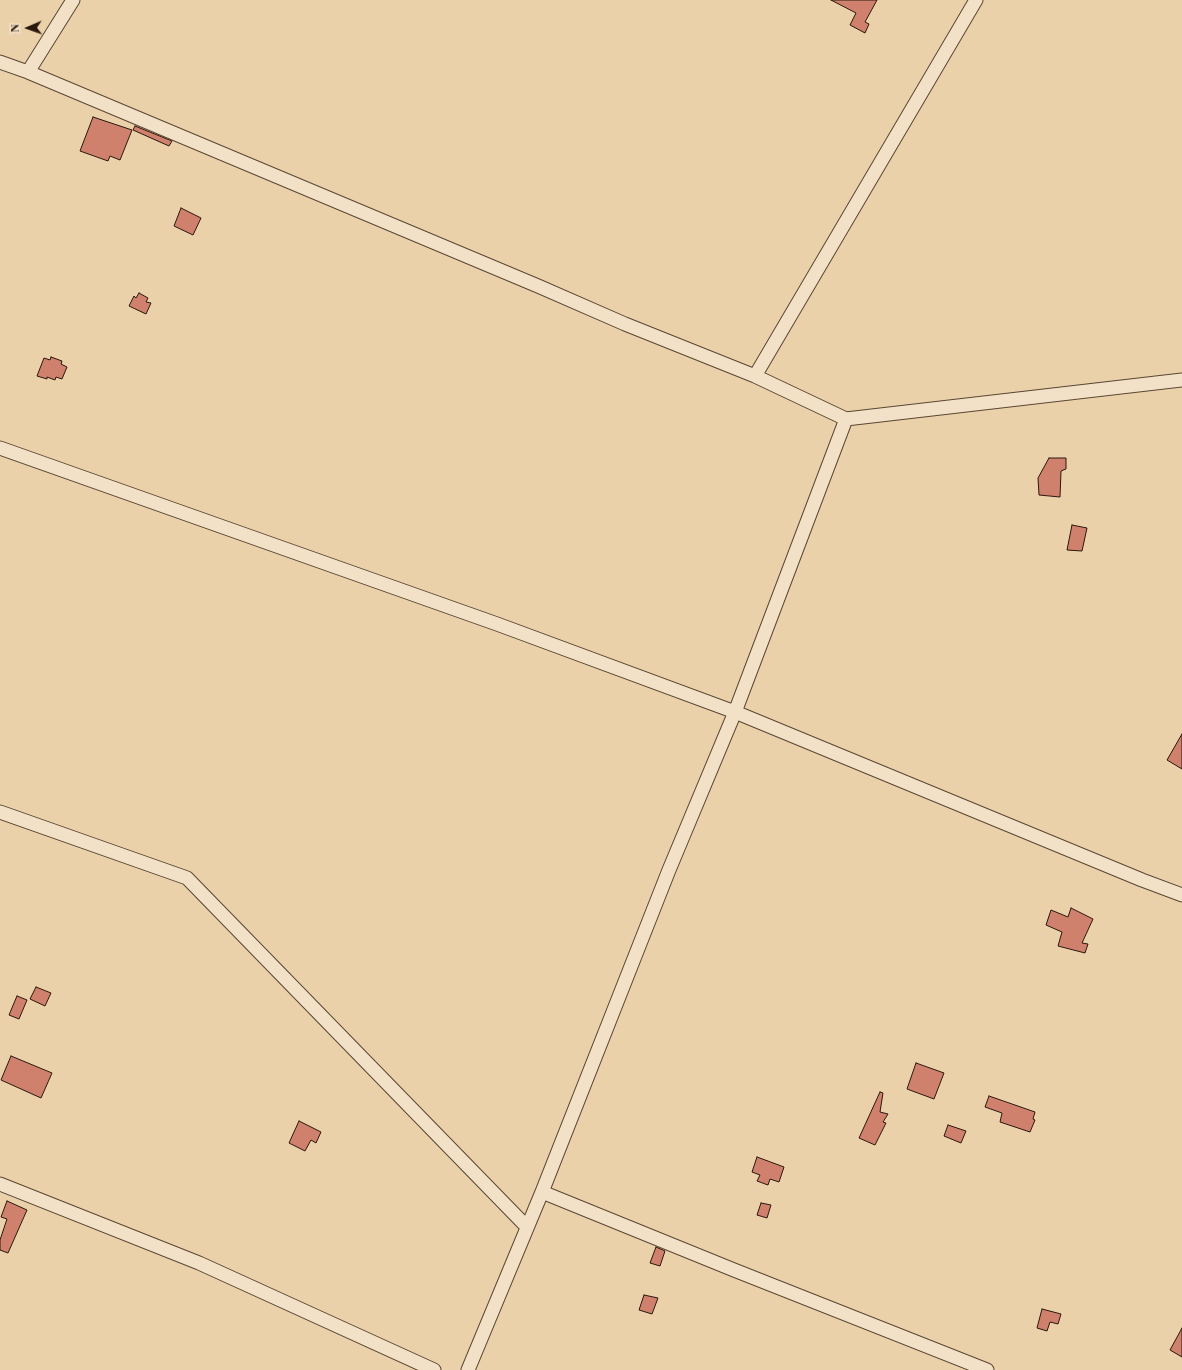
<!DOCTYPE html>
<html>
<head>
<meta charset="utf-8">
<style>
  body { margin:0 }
  #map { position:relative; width:1182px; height:1370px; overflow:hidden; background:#ebd1a9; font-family:"Libre Bodoni",serif }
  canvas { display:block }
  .north { position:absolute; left:8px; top:8px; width:40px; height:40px; -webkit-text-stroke:3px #f2e1c7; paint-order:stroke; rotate:268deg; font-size:11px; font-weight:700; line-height:16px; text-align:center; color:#2a180c }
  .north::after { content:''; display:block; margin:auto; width:14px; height:18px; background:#2a180c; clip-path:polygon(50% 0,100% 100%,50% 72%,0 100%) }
</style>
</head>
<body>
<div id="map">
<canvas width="1182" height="1370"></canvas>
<div class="north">N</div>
</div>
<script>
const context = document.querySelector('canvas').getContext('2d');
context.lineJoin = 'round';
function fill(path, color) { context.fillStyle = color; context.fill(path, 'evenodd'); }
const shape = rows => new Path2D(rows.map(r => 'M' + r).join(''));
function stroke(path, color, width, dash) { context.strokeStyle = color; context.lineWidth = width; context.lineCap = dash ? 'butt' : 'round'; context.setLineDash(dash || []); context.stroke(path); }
const building = shape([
  [831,0,877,0,865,22,869,24,865,33,850,25,856,13,831,0],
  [93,117,132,130,120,160,110,156,108,161,80,151,93,117],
  [135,126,172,141,169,146,133,130,135,126],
  [181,208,201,218,193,235,174,226,181,208],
  [139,293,148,298,146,302,151,303,146,314,129,306,134,296,136,298,139,293],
  [51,357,62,361,61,364,67,367,62,379,56,377,55,380,47,377,47,379,37,376,44,358,50,360,51,357],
  [1049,458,1066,458,1066,469,1061,471,1060,497,1039,495,1038,478,1049,458],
  [1072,525,1087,528,1082,551,1067,550,1072,525],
  [1182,734,1182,769,1167,760,1182,734],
  [1071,908,1093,919,1082,943,1088,944,1085,953,1058,946,1062,932,1046,925,1051,910,1068,917,1071,908],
  [36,987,51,993,45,1006,30,999,36,987],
  [17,996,27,1000,19,1019,9,1015,17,996],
  [11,1056,52,1073,41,1098,1,1080,11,1056],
  [916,1063,944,1073,934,1099,907,1089,916,1063],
  [880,1092,883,1093,880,1112,888,1114,883,1122,886,1123,875,1145,859,1138,880,1092],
  [989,1096,1035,1112,1033,1119,1035,1120,1030,1132,1000,1122,1002,1113,985,1107,989,1096],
  [299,1121,321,1132,316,1143,311,1140,305,1151,289,1143,299,1121],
  [948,1125,966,1131,961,1143,944,1136,948,1125],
  [757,1157,784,1167,779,1182,770,1179,768,1185,757,1181,760,1175,752,1172,757,1157],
  [7,1201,27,1210,8,1253,0,1250,0,1240,7,1219,1,1217,7,1201],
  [761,1203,771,1205,767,1218,757,1215,761,1203],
  [656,1247,665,1251,660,1266,650,1263,656,1247],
  [644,1295,658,1298,652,1314,639,1310,644,1295],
  [1042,1309,1061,1314,1058,1324,1050,1322,1047,1331,1037,1328,1042,1309],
  [1182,1328,1182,1357,1170,1350,1182,1328]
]);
fill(building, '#cf816d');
stroke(building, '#2a180c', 1);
const street = shape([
  [0,62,28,72,538,286,625,324,755,376,846,419,1182,380],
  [28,72,73,0],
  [755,376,976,0],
  [0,448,497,624,735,712,1142,880,1182,895],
  [0,812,187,878,527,1227],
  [0,1184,199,1263,434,1370],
  [542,1192,734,1270,987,1370],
  [468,1370,542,1192,669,870,735,712,846,419]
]);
stroke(street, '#5a4633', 15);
stroke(street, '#f2e1c7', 13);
</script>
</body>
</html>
